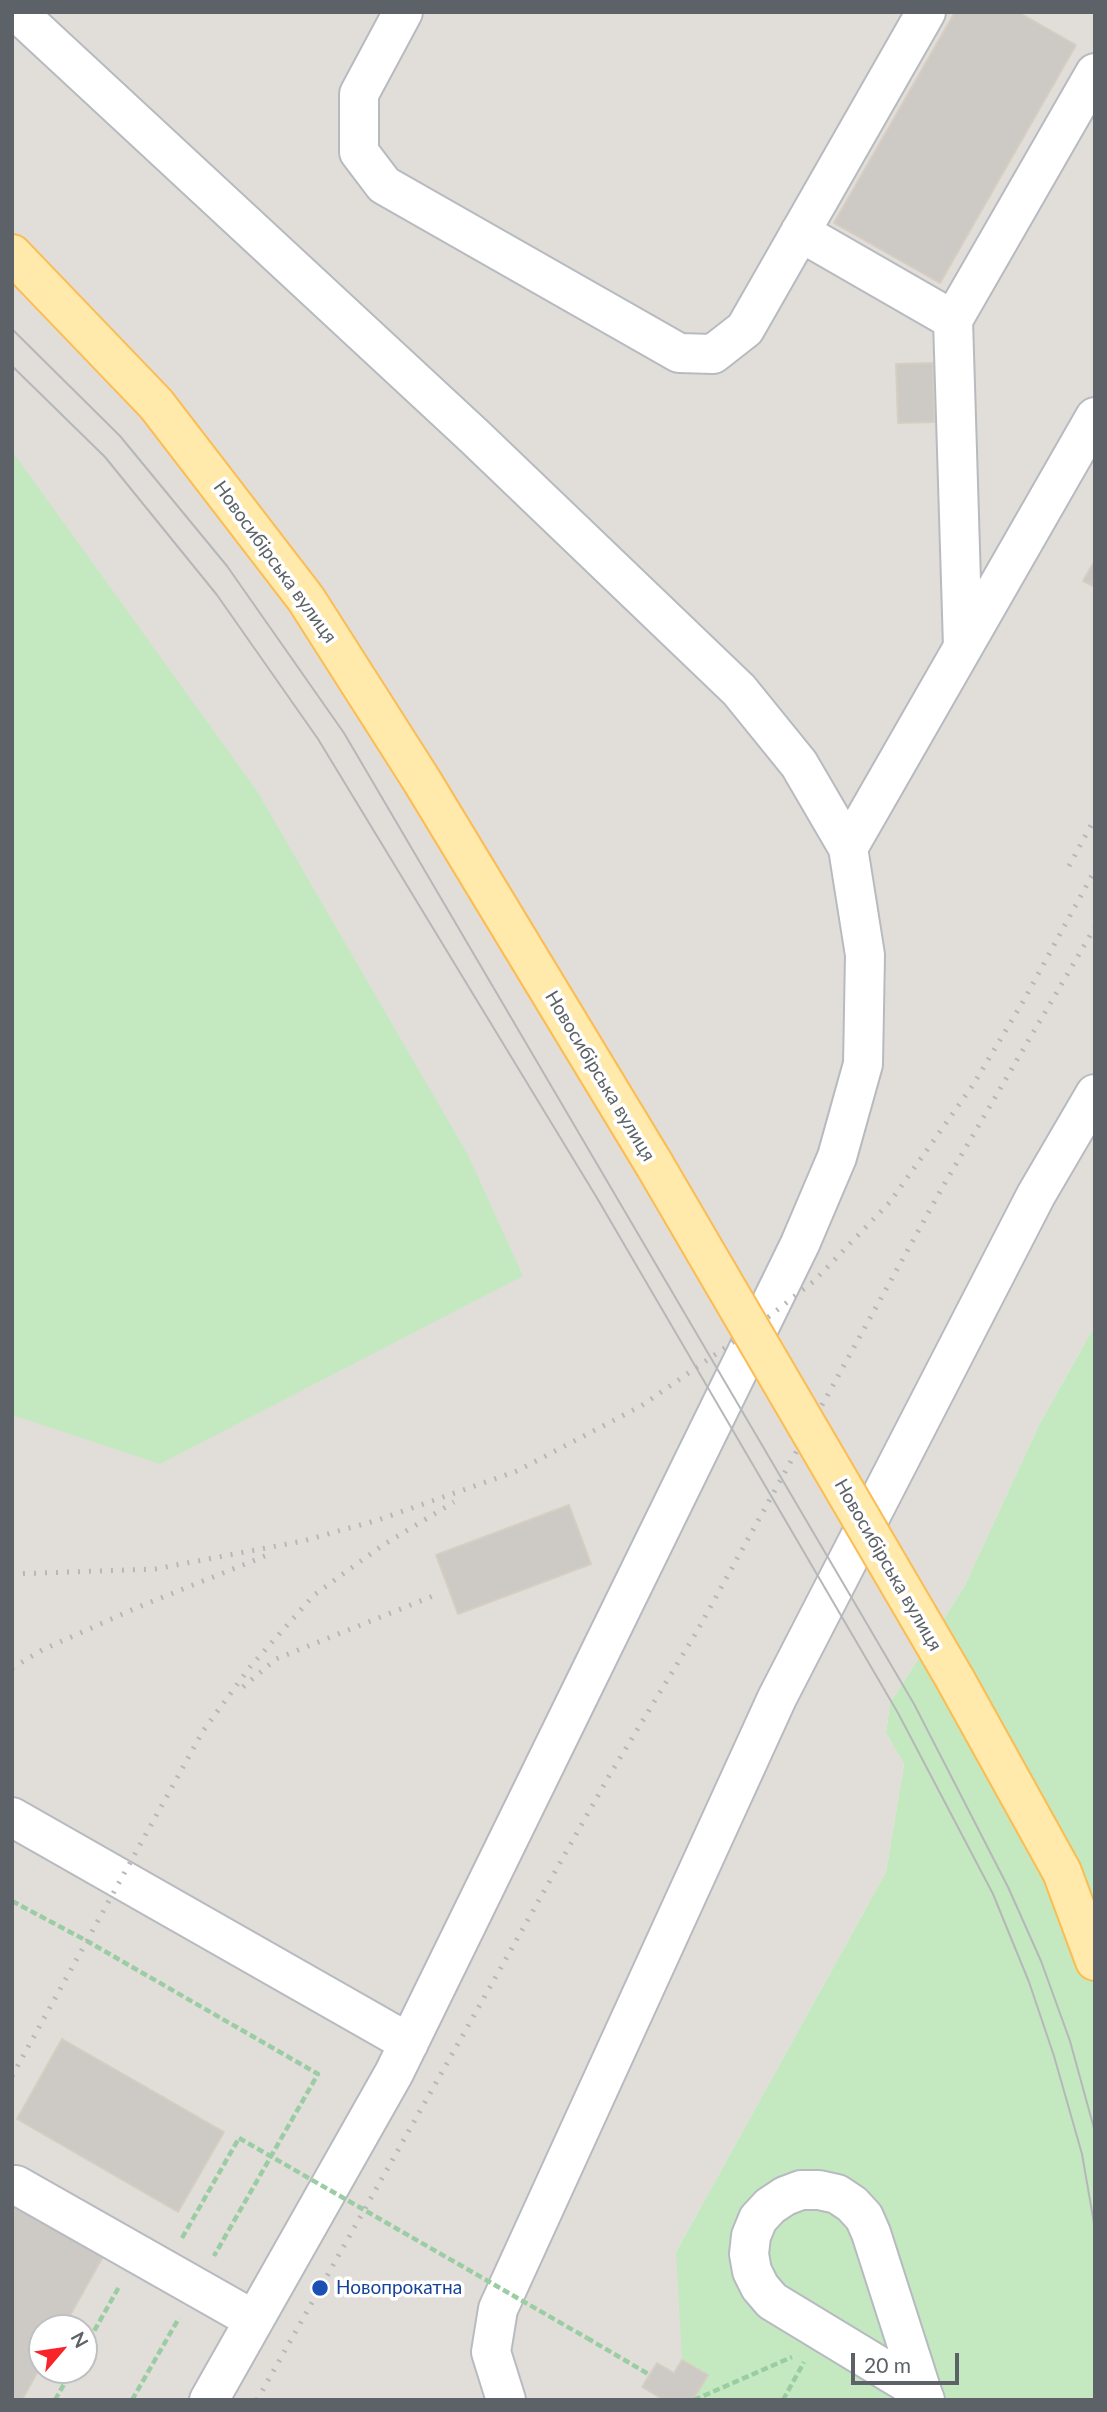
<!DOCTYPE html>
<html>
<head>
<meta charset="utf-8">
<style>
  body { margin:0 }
  #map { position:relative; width:1107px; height:2412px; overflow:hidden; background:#f0ede5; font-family:Lato,sans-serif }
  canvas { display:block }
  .frame { position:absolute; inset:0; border:14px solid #5c6267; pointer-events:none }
  .north { position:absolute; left:28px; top:2314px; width:70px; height:70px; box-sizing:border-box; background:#fff; border:2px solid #bec0c2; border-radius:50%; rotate:61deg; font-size:19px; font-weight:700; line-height:28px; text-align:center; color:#5c6267 }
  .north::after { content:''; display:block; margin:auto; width:24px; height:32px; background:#f72429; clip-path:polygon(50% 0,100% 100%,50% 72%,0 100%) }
  .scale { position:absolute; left:851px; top:2353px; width:108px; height:32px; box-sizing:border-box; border:4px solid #5c6267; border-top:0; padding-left:9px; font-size:21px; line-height:24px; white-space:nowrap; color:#5c6267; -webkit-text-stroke:5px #fff; paint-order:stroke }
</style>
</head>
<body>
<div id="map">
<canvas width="1107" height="2412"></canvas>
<div class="frame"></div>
<div class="north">N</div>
<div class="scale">20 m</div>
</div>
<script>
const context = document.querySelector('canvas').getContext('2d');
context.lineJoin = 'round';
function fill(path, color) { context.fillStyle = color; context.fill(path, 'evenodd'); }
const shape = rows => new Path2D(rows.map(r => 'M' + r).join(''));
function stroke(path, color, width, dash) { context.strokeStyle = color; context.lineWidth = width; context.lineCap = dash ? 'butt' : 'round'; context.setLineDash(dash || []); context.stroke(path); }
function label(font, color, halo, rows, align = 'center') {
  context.font = font + ' Lato,sans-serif'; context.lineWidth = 7; context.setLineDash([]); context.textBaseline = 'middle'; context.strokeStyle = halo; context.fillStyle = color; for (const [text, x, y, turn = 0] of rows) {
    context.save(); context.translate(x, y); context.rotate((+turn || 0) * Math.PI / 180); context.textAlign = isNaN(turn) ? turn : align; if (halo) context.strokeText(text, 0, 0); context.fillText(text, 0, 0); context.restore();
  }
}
fill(shape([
  [12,12,1095,12,1095,1325,1039,1425,964,1587,890,1703,886,1733,904,1764,886,1872,676,2252,708,2375,693,2400,12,2400],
  [42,2328,84,2328,84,2370,42,2370]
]), '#e1ded9');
fill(shape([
  [12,451,257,791,468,1155,523,1276,160,1464,12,1415],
  [1095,1325,1095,2400,693,2400,708,2375,682,2360,676,2252,886,1872,904,1764,886,1733,890,1703,964,1587,1039,1425]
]), '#c4e9c0');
const building = shape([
  [955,12,1018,12,1076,45,940,283,834,223,955,12],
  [933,363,934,422,898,423,896,364,933,363],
  [1095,560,1095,587,1083,581,1095,560],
  [569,1505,591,1564,458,1614,436,1555,569,1505],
  [62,2039,224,2132,178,2212,17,2119,62,2039],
  [12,2201,105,2253,63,2328,42,2328,42,2364,22,2400,12,2400,12,2201],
  [682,2360,708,2375,693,2400,664,2400,642,2387,657,2363,674,2373,682,2360]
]);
fill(building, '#cdc9c4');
stroke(building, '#d6cec2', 2);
const minor = shape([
  [17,12,474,436,739,690,799,764,848,848,865,955,863,1064,837,1157,800,1244,394,2073,209,2400],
  [403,12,359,94,359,152,384,185,679,353,713,354,745,329,926,12],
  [800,232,953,320],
  [963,647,953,320,1095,73],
  [848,848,1095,417],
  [12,1817,409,2043],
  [16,2185,254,2320],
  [922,2392,871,2233,864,2217,852,2204,837,2194,819,2190,801,2190,785,2196,770,2206,758,2219,751,2236,749,2254,752,2271,760,2287,772,2301,922,2392,925,2400],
  [506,2400,491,2352,498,2309,777,1698,1036,1195,1095,1094]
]);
const major = shape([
  [12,254,156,404,306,599,422,781,654,1164],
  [955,1679,1062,1872,1095,1961]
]);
stroke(minor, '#b7bbc0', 42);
stroke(major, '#fcbc52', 42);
stroke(shape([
  [12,1901,87,1941,318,2074,214,2256],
  [182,2238,239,2138],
  [587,2338,650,2375],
  [84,2349,120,2285],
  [55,2400,72,2370],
  [132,2400,179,2318],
  [694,2400,792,2357],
  [783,2400,804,2362]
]), '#9acda3', 4.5, [7, 3.5]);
stroke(minor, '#fff', 38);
stroke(major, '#ffe9ab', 38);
stroke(shape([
  [12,329,120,436,227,566,344,733,914,1704,1008,1887,1041,1961,1070,2041,1095,2132],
  [12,366,105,457,217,595,318,739,597,1198,898,1713,993,1894,1029,1982,1054,2056,1082,2154,1095,2229]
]), '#b6b7b8', 2);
stroke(shape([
  [1069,866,1095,818],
  [12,1574,155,1569,303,1541,378,1520,517,1471,641,1406,762,1322,814,1281,890,1202,973,1085,1024,1000,1095,870],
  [12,1668,42,1650,136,1608,270,1554],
  [243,1687,276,1659,433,1596],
  [12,2076,203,1731,250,1667,314,1595,383,1545,454,1502],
  [257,2400,609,1776,696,1633,942,1188,1095,927]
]), '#b6b7b8', 5, [2, 9]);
const majorBridge = shape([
  [654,1164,955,1679]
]);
stroke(majorBridge, '#fcbc52', 42, []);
stroke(shape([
  [239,2138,587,2338]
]), '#9acda3', 4.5, [7, 3.5]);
stroke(majorBridge, '#ffe9ab', 38);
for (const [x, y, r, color] of [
  [320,2288,9,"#1a4fb4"]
]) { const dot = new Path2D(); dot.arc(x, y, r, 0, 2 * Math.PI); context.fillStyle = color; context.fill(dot); stroke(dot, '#fff', 2.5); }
label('19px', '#5c6267', '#fff', [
  ["Новосибірська вулиця",275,562,54],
  ["Новосибірська вулиця",600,1076,59],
  ["Новосибірська вулиця",888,1565,60]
]);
label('19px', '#164399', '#fff', [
  ["Новопрокатна",336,2288]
], 'left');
</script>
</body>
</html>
